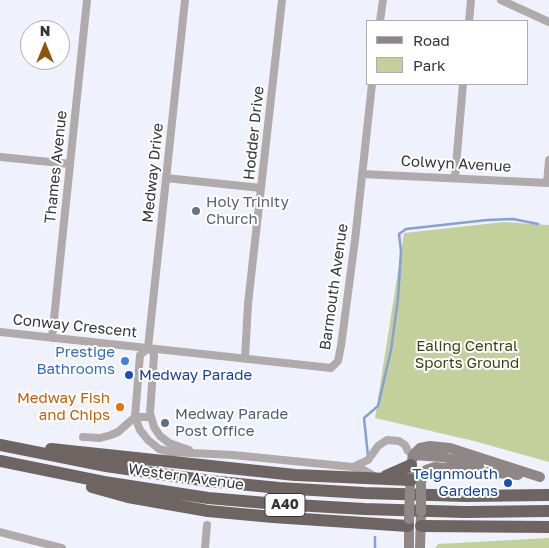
<!DOCTYPE html>
<html>
<head>
<meta charset="utf-8">
<style>
  body { margin:0 }
  #map { position:relative; width:549px; height:548px; overflow:hidden; background:#eff2fd; font-family:"Golos Text",sans-serif }
  canvas { display:block }
  .legend { position:absolute; left:366px; top:20px; width:162px; height:65px; box-sizing:border-box; background:#fff; border:1px solid #adaeb0; margin:0; padding:6px 9px; list-style:none; font-size:15px; color:#333539 }
  .legend li { display:flex; align-items:center; gap:10px; height:25px }
  .legend b { width:25px; border:1px solid #adaeb0 }
  .north { position:absolute; left:20px; top:20px; width:50px; height:50px; box-sizing:border-box; background:#fff; border:1px solid #adaeb0; border-radius:50%; rotate:0deg; font-size:14px; font-weight:700; line-height:20px; text-align:center; color:#333539 }
  .north::after { content:''; display:block; margin:auto; width:18px; height:22px; background:#8e5410; clip-path:polygon(50% 0,100% 100%,50% 72%,0 100%) }
</style>
</head>
<body>
<div id="map">
<canvas width="549" height="548"></canvas>
<ul class="legend">
<li><b style="height:6px;background:#8f8786"></b>Road</li>
<li><b style="height:14px;background:#c4d09c"></b>Park</li>
</ul>
<div class="north">N</div>
</div>
<script>
const context = document.querySelector('canvas').getContext('2d');
context.lineJoin = 'round';
function fill(path, color) { context.fillStyle = color; context.fill(path, 'evenodd'); }
const shape = rows => new Path2D(rows.map(r => 'M' + r).join(''));
function stroke(path, color, width, dash) { context.strokeStyle = color; context.lineWidth = width; context.lineCap = dash ? 'butt' : 'round'; context.setLineDash(dash || []); context.stroke(path); }
function label(font, color, halo, rows, align = 'center') {
  context.font = font + ' "Golos Text",sans-serif'; context.lineWidth = 4; context.setLineDash([]); context.textBaseline = 'middle'; context.strokeStyle = halo; context.fillStyle = color; for (const [text, x, y, turn = 0] of rows) {
    context.save(); context.translate(x, y); context.rotate((+turn || 0) * Math.PI / 180); context.textAlign = isNaN(turn) ? turn : align; if (halo) context.strokeText(text, 0, 0); context.fillText(text, 0, 0); context.restore();
  }
}
fill(shape([
  [504,222,549,225,549,462,474,441,375,418,404,233],
  [549,538,549,548,435,548,438,544]
]), '#c4d09c');
stroke(shape([
  [368,456,364,418,378,406,391,350,398,299,401,251,399,234,406,229,487,220,513,219,538,224],
  [375,537,375,548]
]), '#85a0d4', 2.5);
stroke(shape([
  [501,0,549,22],
  [380,21,383,0],
  [469,21,471,0],
  [0,157,70,164],
  [362,174,549,183],
  [455,177,463,84],
  [166,178,261,188],
  [547,183,549,160],
  [0,332,331,368,338,361,341,346,355,240,372,84],
  [52,338,87,0],
  [148,348,185,0],
  [148,348,140,355,135,417,140,430,148,440,159,449,171,452,233,455,353,467,362,469,374,476],
  [148,348,153,352,154,356,150,413,154,427,160,436,169,443,189,450],
  [245,358,248,304,282,0],
  [83,437,100,438,111,435,118,432,135,417,150,417],
  [353,467,368,460,378,446,387,440,399,441,405,445,408,451,413,455],
  [0,532,62,548],
  [205,548,207,525]
]), '#b0aaaa', 8);
stroke(shape([
  [413,455,443,457,479,466],
  [421,484,422,476,426,470,435,467,518,475],
  [410,486,411,465,413,455,420,448,430,446,450,448,540,477],
  [409,548,409,519],
  [420,548,421,512]
]), '#8f8786', 10);
stroke(shape([
  [0,445,106,466,209,481,279,488,364,493,466,496,549,495],
  [51,449,295,475,411,480],
  [0,461,104,482,208,498,278,504,364,509,465,512,549,511],
  [386,476,411,465],
  [92,487,128,497,208,511,273,517,408,526],
  [421,526,549,527]
]), '#6e6462', 12);
stroke(shape([
  [421,512,421,484],
  [409,519,410,491]
]), '#8f8786', 10);
for (const [x, y, r, color] of [
  [196,211,5,"#6b7280"],
  [125,361,5,"#3f7fe0"],
  [129,375,5,"#1a4fb4"],
  [120,407,5,"#e8710a"],
  [165,423,5,"#5c6f8a"],
  [508,483,5,"#1a4fb4"]
]) { const dot = new Path2D(); dot.arc(x, y, r, 0, 2 * Math.PI); context.fillStyle = color; context.fill(dot); stroke(dot, '#fff', 2); }
for (const [x, y, w] of [
  [285,505,40]
]) { const box = new Path2D(); box.roundRect(x - w / 2, y - 11.5, w, 23, 4); context.fillStyle = '#fff'; context.fill(box); stroke(box, '#333539', 1); }
label('bold 14px', '#333539', null, [
  ["A40",285,505]
]);
label('15px', '#333539', '#fff', [
  ["Hodder Drive",254,133,-84],
  ["Colwyn Avenue",456,164,3],
  ["Thames Avenue",56,167,-84],
  ["Medway Drive",153,173,-84],
  ["Barmouth Avenue",334,287,-82],
  ["Conway Crescent",75,326,6],
  ["Western Avenue",186,477,8]
]);
label('15px', '#5b616d', '#fff', [
  ["Holy Trinity",206,202],
  ["Church",206,219]
], 'left');
label('15px', '#3a4315', '#fff', [
  ["Ealing Central",467,346],
  ["Sports Ground",467,363]
]);
label('15px', '#366cbe', '#fff', [
  ["Prestige",115,352],
  ["Bathrooms",115,369]
], 'right');
label('15px', '#164399', '#fff', [
  ["Medway Parade",139,375],
  ["Teignmouth",498,474,"right"],
  ["Gardens",498,491,"right"]
], 'left');
label('15px', '#c56008', '#fff', [
  ["Medway Fish",110,398],
  ["and Chips",110,415]
], 'right');
label('15px', '#4e5e75', '#fff', [
  ["Medway Parade",175,414],
  ["Post Office",175,431]
], 'left');
</script>
</body>
</html>
